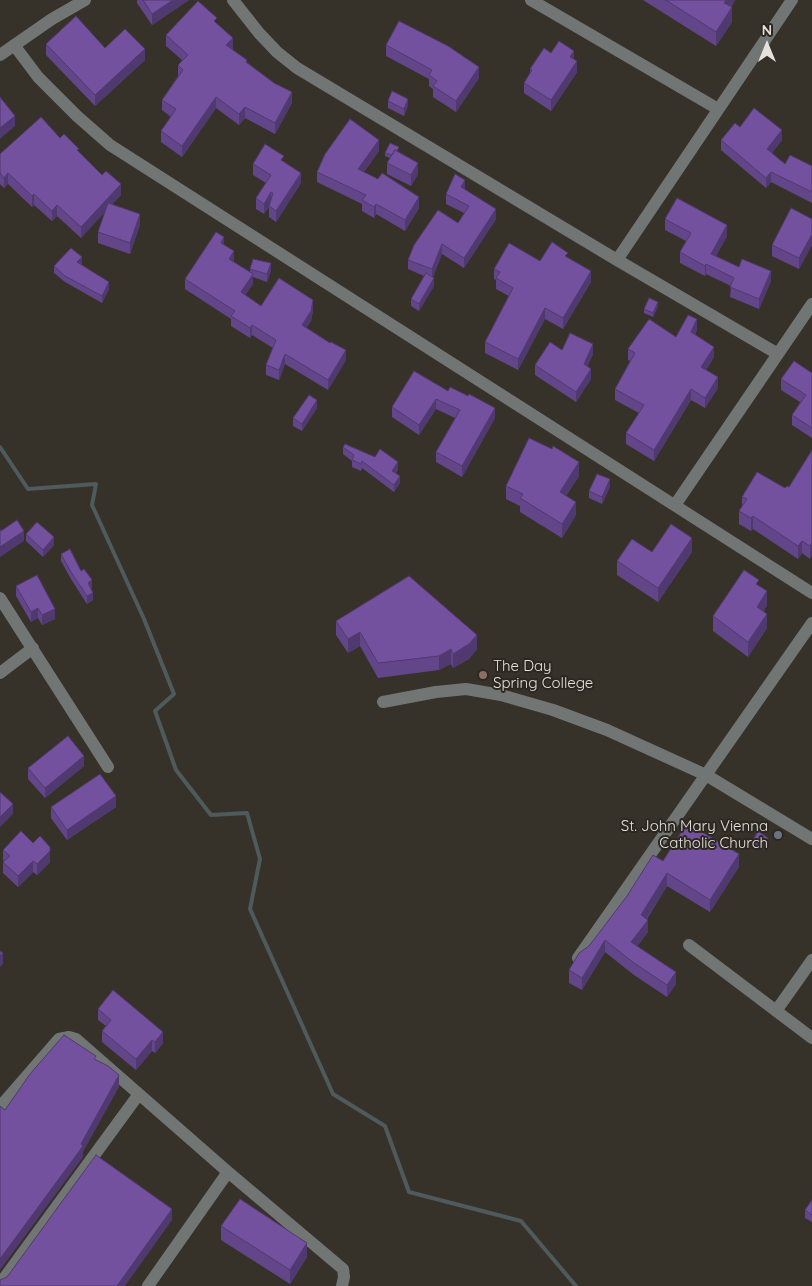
<!DOCTYPE html>
<html>
<head>
<meta charset="utf-8">
<style>
  body { margin:0 }
  #map { position:relative; width:812px; height:1286px; overflow:hidden; background:#36322a; font-family:Quicksand,sans-serif }
  canvas { display:block }
  .north { position:absolute; left:742px; top:20px; width:50px; height:50px; -webkit-text-stroke:4px #2c2821; paint-order:stroke; rotate:0deg; font-size:14px; font-weight:700; line-height:20px; text-align:center; color:#e5e2dd }
  .north::after { content:''; display:block; margin:auto; width:18px; height:22px; background:#e5e2dd; clip-path:polygon(50% 0,100% 100%,50% 72%,0 100%) }
</style>
</head>
<body>
<div id="map">
<canvas width="812" height="1286"></canvas>
<div class="north">N</div>
</div>
<script>
const context = document.querySelector('canvas').getContext('2d');
context.lineJoin = 'round';
const shape = rows => new Path2D(rows.map(r => 'M' + r).join(''));
function stroke(path, color, width, dash) { context.strokeStyle = color; context.lineWidth = width; context.lineCap = dash ? 'butt' : 'round'; context.setLineDash(dash || []); context.stroke(path); }
function fill(path, color) { context.fillStyle = color; context.fill(path, 'evenodd'); }
function label(font, color, halo, rows, align = 'center') {
  context.font = font + ' Quicksand,sans-serif'; context.lineWidth = 4; context.setLineDash([]); context.textBaseline = 'middle'; context.strokeStyle = halo; context.fillStyle = color; for (const [text, x, y, turn = 0] of rows) {
    context.save(); context.translate(x, y); context.rotate((+turn || 0) * Math.PI / 180); context.textAlign = isNaN(turn) ? turn : align; if (halo) context.strokeText(text, 0, 0); context.fillText(text, 0, 0); context.restore();
  }
}
stroke(shape([
  [0,447,28,489,96,484,92,505,144,619,174,694,155,711,176,770,211,815,247,813,260,859,250,909,333,1094,385,1126,409,1192,521,1221,576,1286]
]), '#4e5a5b', 4);
stroke(shape([
  [233,0,259,33,277,52,297,68,617,260,778,354],
  [531,0,718,109],
  [14,45,38,77,77,116,110,145,812,593],
  [0,55,52,19,85,0],
  [617,260,792,0],
  [675,505,812,304],
  [0,598,108,767],
  [0,673,33,648],
  [383,702,436,692,466,689,501,695,553,710,607,730,706,775,812,839],
  [689,945,812,1038],
  [578,958,812,623],
  [776,1011,812,960],
  [0,1107,59,1039,69,1037,76,1039,228,1172,343,1269,344,1277,342,1286],
  [0,1284,139,1094],
  [148,1286,228,1172]
]), '#717675', 12);
fill(shape([
  [137,0,189,0,152,25,137,3],
  [643,0,735,0,731,7,732,22,716,46],
  [217,24,232,50,292,103,275,134,245,118,239,125,216,108,182,157,161,142,161,131,171,117,162,110,162,100,178,76,178,65,182,60,166,46,166,35],
  [46,44,145,60,95,106,46,55],
  [386,45,479,78,456,112,433,97,433,89,429,86,429,79,386,56],
  [551,53,574,59,577,72,551,111,524,93,524,83,530,73,530,69],
  [388,101,408,106,404,116,388,108],
  [740,127,782,140,772,153,785,164,812,166,812,203,771,182,766,188,721,150,721,140],
  [60,138,79,152,121,195,112,204,140,225,130,254,98,243,98,232,105,211,81,238,57,216,52,221,34,205,32,207,8,184,4,188,0,184,0,154],
  [379,151,364,172,419,208,405,231,376,214,374,218,362,211,362,204,317,182,317,172],
  [399,151,398,152,418,174,411,186,387,174,387,163,390,158,385,156,385,153],
  [284,162,301,183,276,222,269,217,269,207,264,214,256,209,256,198,266,183,253,175,253,164],
  [465,189,496,219,464,268,442,254,433,277,434,286,419,311,411,306,411,299,424,276,408,269,408,260,458,223,464,213,446,204,446,194],
  [665,219,727,236,716,256,739,267,771,281,759,309,730,297,731,286,706,274,705,276,680,263,680,252,686,241,665,230],
  [812,219,812,245,799,269,772,256,772,245],
  [224,245,234,262,250,272,250,269,271,270,267,282,253,277,253,284,245,295,261,306,313,310,311,321,306,328,346,360,328,390,285,364,279,380,266,375,266,365,273,348,252,335,250,338,231,326,231,319,185,289,185,279],
  [568,258,591,282,563,329,545,319,518,370,485,353,485,342,509,296,496,289,496,280,494,279,494,269,540,261],
  [82,264,81,265,109,289,102,303,65,282,54,273,54,266],
  [658,306,653,317,644,313,644,309],
  [697,330,695,335,714,357,706,370,718,388,705,408,691,400,654,461,626,444,626,433,639,413,615,400,615,389,630,361,628,360,628,349,676,337],
  [562,350,593,354,587,367,591,379,576,402,535,375,535,365],
  [812,373,812,438,792,425,792,415,800,402,781,390,781,379],
  [448,391,495,418,462,477,436,462,436,452,455,418,436,409,419,435,392,417,392,407],
  [317,408,302,431,293,426,293,418],
  [343,447,398,469,396,473,400,483,394,492,362,468,361,471,352,467,352,461,343,454],
  [812,450,810,559,802,553,798,559,753,529,751,531,739,524,739,511,742,506,742,497,785,488,789,487],
  [579,476,566,496,576,515,562,538,520,512,520,506,506,499,506,486],
  [610,487,602,504,589,498,589,491],
  [26,534,54,545,43,557,26,541],
  [652,552,692,552,658,602,617,575,617,561],
  [61,554,81,571,92,588,91,589,93,600,87,604,71,579,61,561],
  [16,586,55,619,42,625,38,618,31,622,16,596],
  [759,586,767,605,763,612,767,628,748,657,713,631,713,616],
  [336,621,477,649,469,659,453,668,451,664,439,670,378,678,360,646,348,653,336,635],
  [84,766,45,798,28,779,28,768],
  [51,807,116,807,67,840,51,818],
  [753,840,768,841,763,850,753,843],
  [3,850,50,862,37,875,33,872,18,887,3,873,3,862,4,861,3,860],
  [663,861,739,867,710,912,667,886,647,919,648,932,637,946,676,984,667,997,634,975,605,952,582,990,569,983,569,970,589,946],
  [98,1009,163,1043,155,1053,152,1051,136,1070,102,1042,102,1031,106,1026,98,1020],
  [812,1200,812,1222,805,1218,805,1210],
  [221,1226,307,1257,290,1284,221,1240]
]), '#634689');
fill(shape([
  [173,0,189,0,152,25,152,14],
  [726,0,735,0,724,17,724,3],
  [732,7,732,22,716,46,716,32],
  [233,38,233,49,226,56,226,45],
  [145,49,145,60,95,106,95,95],
  [574,51,574,62,570,57],
  [577,61,577,72,551,111,551,100],
  [479,67,479,78,456,112,456,101],
  [292,92,292,103,275,134,275,123],
  [216,97,216,108,182,157,182,146],
  [408,99,408,106,404,116,404,109],
  [245,107,245,118,239,125,239,114],
  [15,116,15,126,0,139,0,128],
  [782,130,782,140,767,160,767,149],
  [379,140,379,151,358,180,358,169],
  [418,163,418,174,411,186,411,175],
  [771,172,771,182,766,188,766,178],
  [8,173,8,184,4,188,4,178],
  [301,173,301,183,276,222,276,211],
  [465,180,465,190,461,187],
  [121,184,121,195,81,238,81,227],
  [271,192,271,203,264,214,264,204],
  [34,194,34,205,32,207,32,196],
  [419,197,419,208,405,231,405,220],
  [376,204,376,214,374,218,374,207],
  [57,205,57,216,52,221,52,211],
  [496,209,496,219,464,268,464,258],
  [140,214,140,225,130,254,130,243],
  [727,225,727,236,711,264,711,254],
  [812,234,812,245,799,269,799,258],
  [224,237,224,247,221,243],
  [442,244,442,254,432,279,432,269],
  [234,251,234,261,229,269,229,259],
  [82,257,82,264,77,269,77,262],
  [271,263,271,270,267,282,267,274],
  [706,264,706,274,705,276,705,266],
  [591,271,591,282,563,329,563,318],
  [771,271,771,281,759,309,759,299],
  [253,274,253,284,241,302,241,292],
  [434,278,434,286,419,311,419,304],
  [109,282,109,289,102,303,102,296],
  [313,300,313,310,311,321,302,335,302,325],
  [658,302,658,306,653,317,653,313],
  [545,308,545,319,518,370,518,359],
  [697,319,697,330,691,343,691,332],
  [252,325,252,335,250,338,250,328],
  [593,344,593,354,584,374,584,364],
  [714,347,714,357,701,378,701,367],
  [346,350,346,360,328,390,328,380],
  [285,354,285,364,279,380,279,370],
  [591,369,591,379,576,402,576,392],
  [718,377,718,388,705,408,705,398],
  [691,389,691,400,654,461,654,450],
  [436,399,436,409,419,435,419,425],
  [317,400,317,408,302,431,302,424],
  [495,408,495,418,462,477,462,466],
  [398,462,398,469,392,477,392,471],
  [579,462,579,476,560,505,560,492],
  [400,476,400,483,394,492,394,485],
  [610,479,610,487,602,504,602,497],
  [576,502,576,515,562,538,562,524],
  [753,516,753,529,751,531,751,518],
  [24,531,24,541,0,557,0,547],
  [54,537,54,545,43,557,43,550],
  [692,538,692,552,658,602,658,588],
  [802,541,802,553,798,559,798,546],
  [812,543,812,556,810,559,810,546],
  [92,580,92,588,88,591,88,583],
  [767,591,767,605,757,621,757,607],
  [93,593,93,600,87,604,87,596],
  [38,608,38,618,31,622,31,612],
  [55,609,55,619,42,625,42,615],
  [767,614,767,628,748,657,748,642],
  [360,632,360,646,348,653,348,639],
  [477,635,477,649,469,659,453,668,453,654],
  [451,649,451,664,439,670,439,656],
  [84,756,84,766,45,798,45,788],
  [116,796,116,807,67,840,67,830],
  [13,804,13,814,0,827,0,817],
  [768,838,768,841,763,850,763,846],
  [50,851,50,862,37,875,37,864],
  [739,854,739,867,710,912,710,900],
  [33,861,33,872,18,887,18,876],
  [667,873,667,886,641,927,641,915],
  [648,920,648,932,631,955,631,942],
  [605,940,605,952,582,990,582,978],
  [3,953,3,964,0,967,0,956],
  [676,972,676,984,667,997,667,985],
  [163,1032,163,1043,155,1053,155,1042],
  [152,1040,152,1051,136,1070,136,1059],
  [119,1075,119,1087,83,1152,83,1157,0,1270,0,1259,81,1144],
  [172,1209,172,1220,125,1286,117,1286],
  [307,1243,307,1257,290,1284,290,1270]
]), '#50396f');
const building = shape([
  [143,0,173,0,152,14,143,0],
  [666,0,726,0,724,3,732,7,716,32,666,0],
  [198,1,217,18,214,21,233,38,226,45,247,60,246,62,274,83,292,92,275,123,245,107,239,114,216,97,182,146,161,131,176,109,162,100,183,70,178,65,188,55,166,35,198,1],
  [76,16,105,48,125,29,145,49,95,95,46,44,76,16],
  [399,21,448,46,479,67,456,101,433,86,437,81,429,75,432,70,386,45,399,21],
  [559,41,574,51,570,57,577,61,551,100,524,83,532,70,530,69,544,48,551,53,559,41],
  [392,91,408,99,404,109,388,101,392,91],
  [0,97,15,116,0,128,0,97],
  [754,108,782,130,767,149,785,164,790,155,812,166,812,192,771,172,766,178,721,140,735,123,740,127,754,108],
  [41,117,60,138,64,134,79,149,77,150,102,175,106,171,121,184,81,227,57,205,52,211,34,194,32,196,8,173,4,178,0,173,0,154,41,117],
  [350,119,379,140,358,169,378,179,382,173,419,197,405,220,376,204,374,207,362,200,366,195,317,172,325,154,350,119],
  [390,143,399,147,397,151,395,150,392,155,385,153,390,143],
  [265,144,284,156,281,160,301,173,276,211,269,206,273,193,271,192,264,204,256,198,271,175,253,164,265,144],
  [395,150,418,163,411,175,387,163,395,150],
  [455,174,465,180,461,187,496,209,464,258,442,244,432,269,408,260,414,245,438,210,458,223,469,206,446,194,455,174],
  [677,198,727,225,711,254,739,267,742,259,771,271,759,299,730,287,734,278,706,264,705,266,680,252,691,233,665,219,677,198],
  [108,203,140,214,130,243,98,232,108,203],
  [791,208,812,219,812,234,799,258,772,245,791,208],
  [216,232,224,237,221,243,234,251,229,259,253,274,241,292,261,306,279,278,313,300,311,311,302,325,330,343,331,342,346,350,328,380,285,354,279,370,266,365,276,340,252,325,250,328,231,316,235,311,185,279,216,232],
  [552,242,568,253,565,256,591,271,563,318,545,308,518,359,485,342,513,288,496,278,500,272,494,269,509,243,540,261,552,242],
  [71,248,82,257,77,262,109,282,102,296,65,276,54,266,71,248],
  [253,259,271,263,267,274,250,269,253,259],
  [426,273,434,278,419,304,411,299,426,273],
  [649,298,658,302,653,313,644,309,649,298],
  [688,315,697,319,691,332,714,347,701,367,718,377,705,398,691,389,654,450,626,433,644,405,615,389,635,353,628,349,649,319,676,337,688,315],
  [570,333,593,344,584,364,591,369,576,392,535,365,550,342,562,350,570,333],
  [794,361,812,373,812,428,792,415,806,395,781,379,794,361],
  [414,371,448,391,450,387,468,396,469,394,495,408,462,466,436,452,460,410,436,399,419,425,392,407,414,371],
  [309,395,317,400,302,424,293,418,309,395],
  [529,438,552,449,553,446,579,462,560,492,576,502,562,524,520,498,523,494,506,486,529,438],
  [345,444,375,457,380,449,398,462,392,471,400,476,394,485,362,461,361,464,352,460,354,455,343,447,345,444],
  [812,450,812,543,810,546,802,541,798,546,753,516,751,518,739,511,747,499,742,497,757,472,785,488,787,486,789,487,812,450],
  [597,474,610,479,602,497,589,491,597,474],
  [17,520,24,531,0,547,0,529,1,531,17,520],
  [37,522,54,537,43,550,26,534,37,522],
  [671,524,692,538,658,588,617,561,632,539,652,552,671,524],
  [70,549,81,571,84,569,92,580,88,583,93,593,87,596,71,572,61,554,70,549],
  [744,570,759,580,756,584,767,591,757,607,767,614,748,642,713,616,744,570],
  [37,575,55,609,42,615,38,608,31,612,16,586,37,575],
  [409,576,477,635,469,644,453,654,451,649,439,656,378,663,360,632,348,639,336,621,409,576],
  [68,736,84,756,45,788,28,768,68,736],
  [100,774,116,796,67,830,51,807,100,774],
  [0,792,13,804,0,817,0,792],
  [687,823,739,854,710,900,667,873,641,915,648,920,631,942,676,972,667,985,634,963,605,940,582,978,569,970,579,953,589,946,627,896,653,855,663,861,687,823],
  [21,831,33,843,40,836,50,847,50,851,37,864,33,861,18,876,3,862,10,856,3,850,21,831],
  [758,831,768,838,763,846,753,840,758,831],
  [0,951,3,953,0,956,0,951],
  [113,990,163,1032,155,1042,152,1040,136,1059,102,1031,111,1020,98,1009,113,990],
  [64,1035,96,1056,94,1059,108,1066,119,1075,81,1144,83,1146,0,1259,0,1106,5,1110,30,1074,64,1035],
  [96,1155,172,1209,117,1286,0,1286,0,1280,7,1277,96,1155],
  [240,1199,307,1243,290,1270,221,1226,240,1199],
  [812,1200,812,1215,805,1210,812,1200]
]);
fill(building, '#73519f');
stroke(building, '#50396f', 1);
for (const [x, y, r, color] of [
  [483,675,5,"#8d6e63"],
  [778,835,5,"#6b7280"]
]) { const dot = new Path2D(); dot.arc(x, y, r, 0, 2 * Math.PI); context.fillStyle = color; context.fill(dot); stroke(dot, '#2c2821', 2); }
label('15px', '#e5e2dd', '#2c2821', [
  ["The Day",493,666],
  ["Spring College",493,683],
  ["St. John Mary Vienna",768,826,"right"],
  ["Catholic Church",768,843,"right"]
], 'left');
</script>
</body>
</html>
